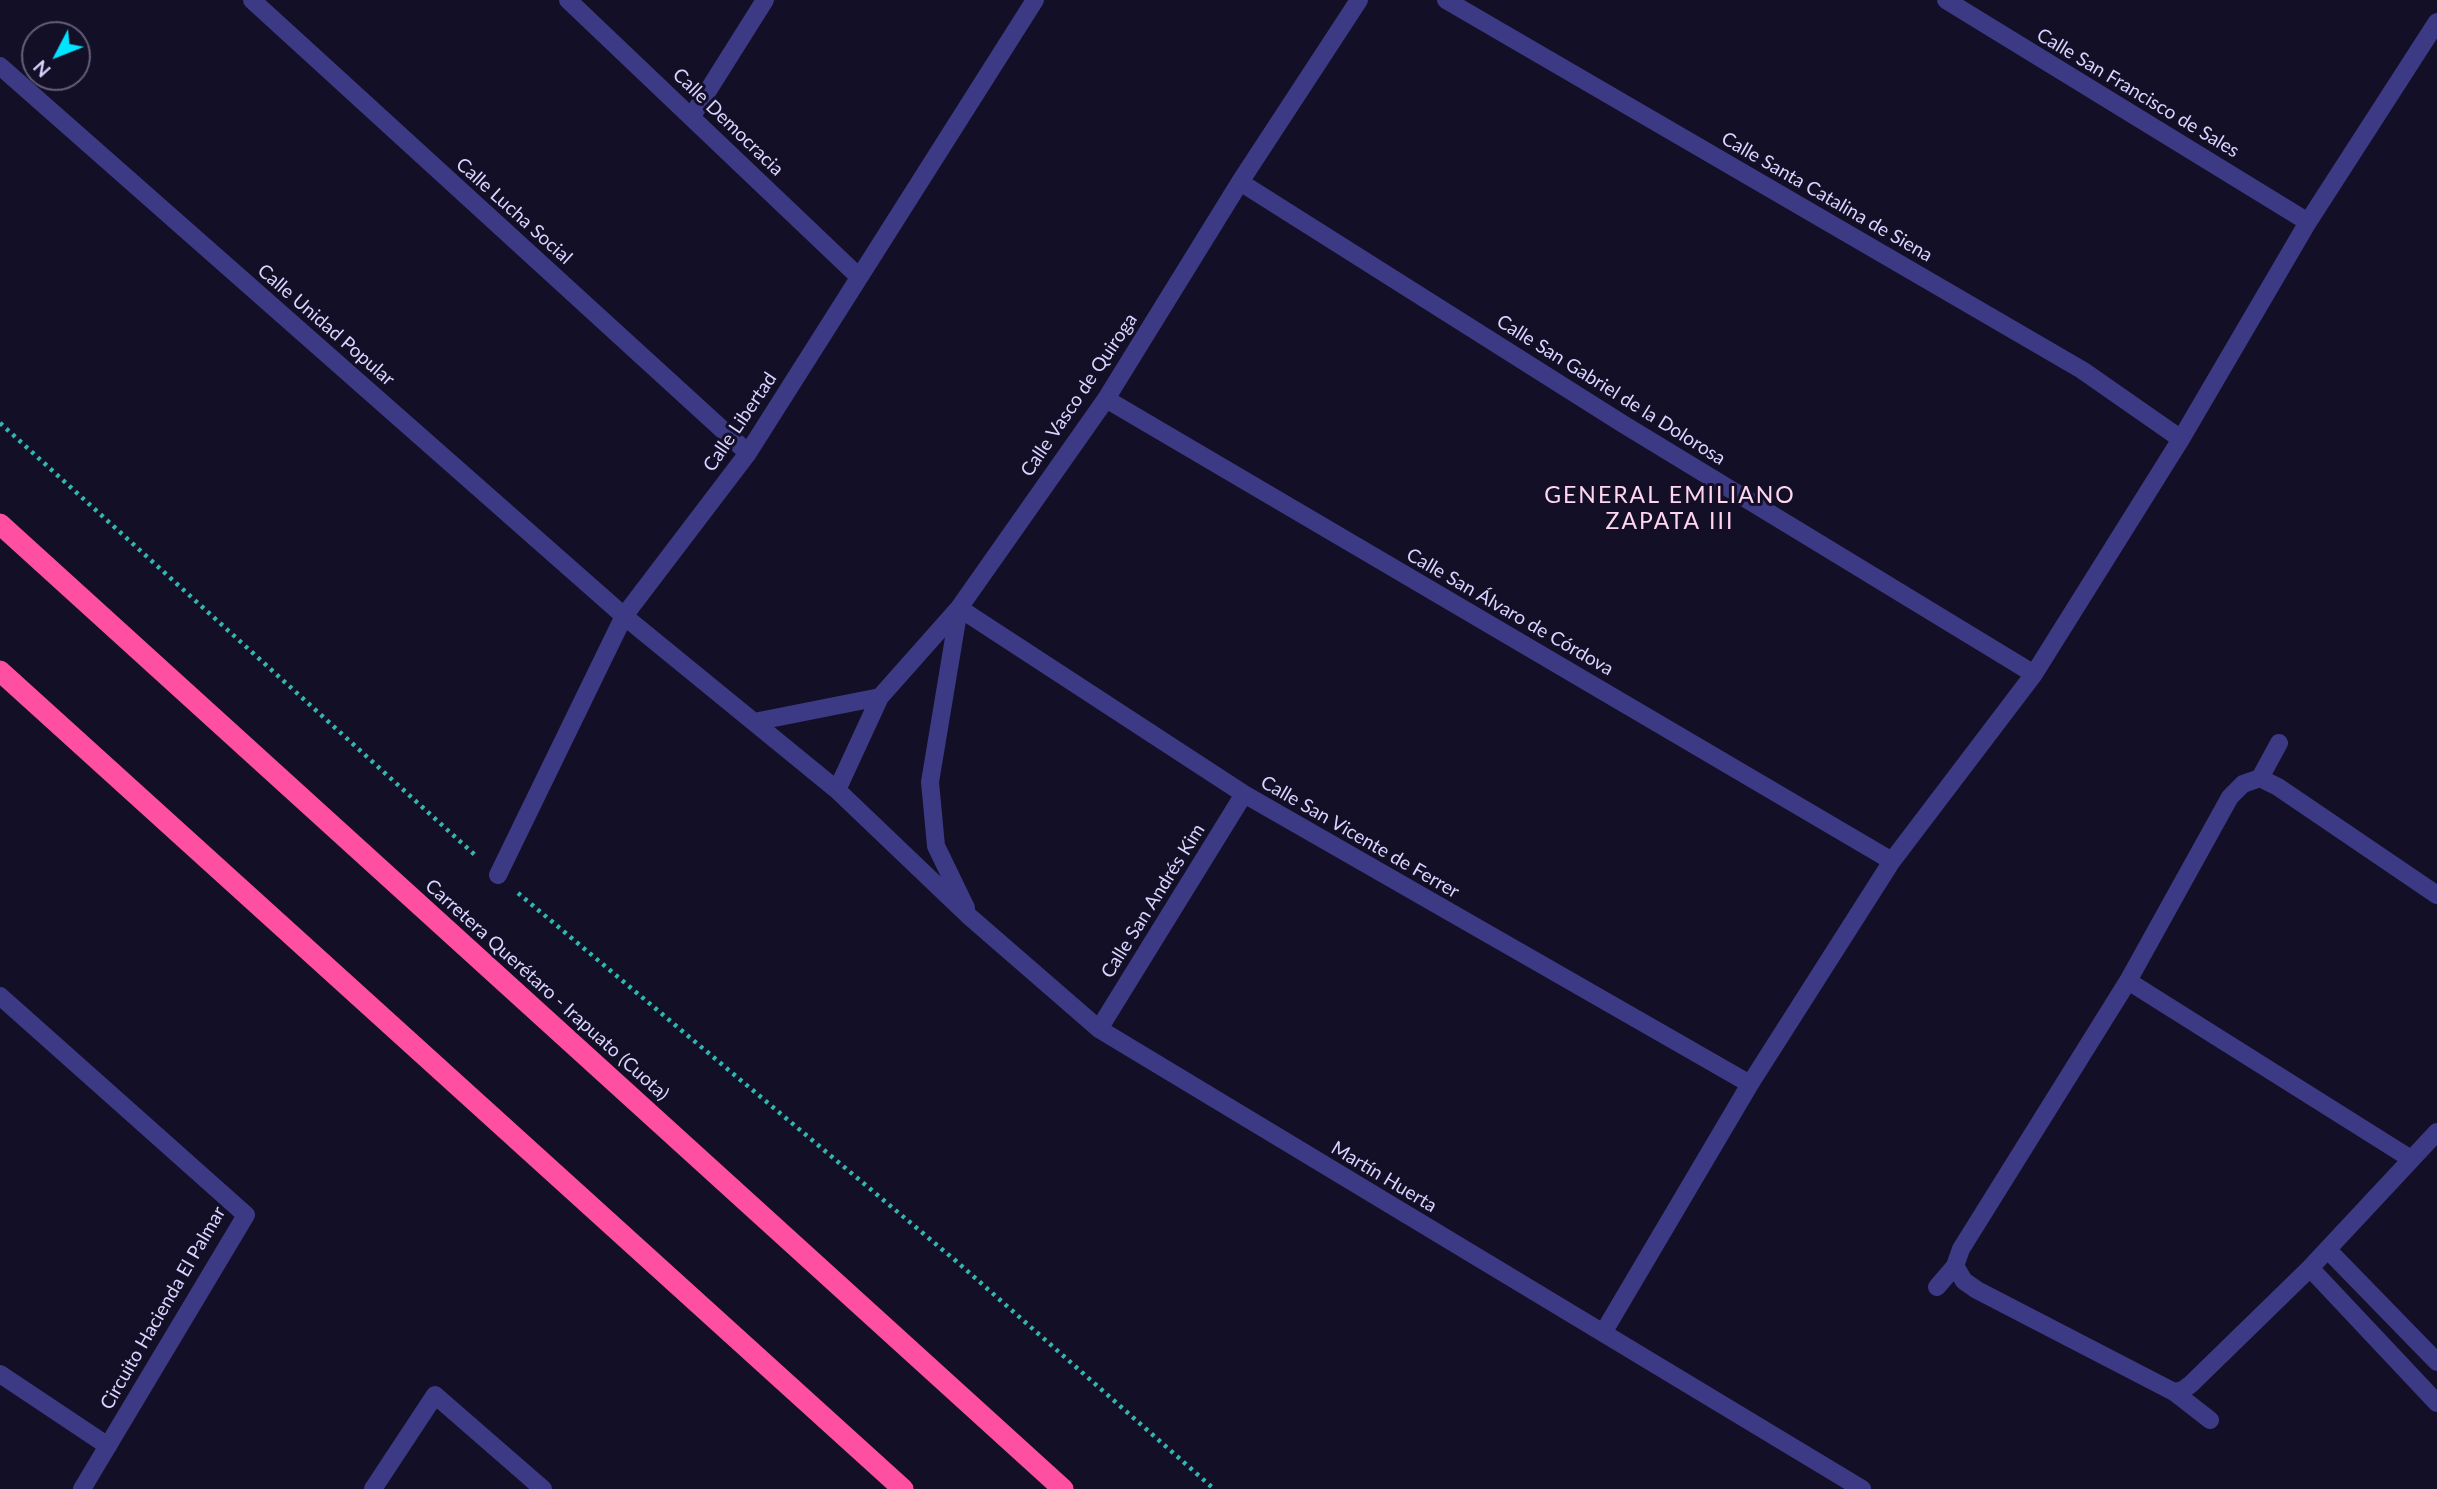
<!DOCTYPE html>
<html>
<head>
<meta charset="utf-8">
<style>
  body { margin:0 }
  #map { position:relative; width:2437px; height:1489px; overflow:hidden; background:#130f26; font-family:Lato,sans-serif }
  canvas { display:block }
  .north { position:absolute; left:21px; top:21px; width:70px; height:70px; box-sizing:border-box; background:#130f26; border:2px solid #625e7d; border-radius:50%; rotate:228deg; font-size:19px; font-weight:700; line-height:28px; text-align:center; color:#d9d4ff }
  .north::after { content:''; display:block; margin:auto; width:24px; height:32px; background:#00e5ff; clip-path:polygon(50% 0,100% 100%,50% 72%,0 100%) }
</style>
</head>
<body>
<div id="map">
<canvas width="2437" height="1489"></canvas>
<div class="north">N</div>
</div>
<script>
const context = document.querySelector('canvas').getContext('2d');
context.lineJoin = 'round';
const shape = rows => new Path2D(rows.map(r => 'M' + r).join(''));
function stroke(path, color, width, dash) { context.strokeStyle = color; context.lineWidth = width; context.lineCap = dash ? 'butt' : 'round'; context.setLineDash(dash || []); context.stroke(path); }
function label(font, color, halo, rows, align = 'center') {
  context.font = font + ' Lato,sans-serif'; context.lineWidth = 6; context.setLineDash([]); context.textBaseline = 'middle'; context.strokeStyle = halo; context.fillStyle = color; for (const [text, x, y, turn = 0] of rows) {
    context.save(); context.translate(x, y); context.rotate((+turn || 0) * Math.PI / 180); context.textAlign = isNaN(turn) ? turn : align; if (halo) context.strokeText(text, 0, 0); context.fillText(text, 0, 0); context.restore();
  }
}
stroke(shape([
  [0,423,475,855],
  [518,893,956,1261,1214,1489]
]), '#2fb8b0', 4.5, [3.5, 5]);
stroke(shape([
  [252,0,748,453],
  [568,0,858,276],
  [1446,0,2082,370,2181,439],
  [1946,0,2308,222],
  [0,66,624,616,837,790,970,917,1099,1029,1862,1489],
  [692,116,765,0],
  [1240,182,1623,424,2034,674],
  [1106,399,1892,861],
  [959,608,1244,794,1750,1084],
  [754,722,880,697],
  [2260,778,2278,787,2437,895],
  [837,790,880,697,959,608],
  [498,875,624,616,748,453,1035,0],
  [966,908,936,846,930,782,959,608,1106,399,1240,182,1359,0],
  [2128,981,2411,1159],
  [0,996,246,1215,82,1489],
  [1099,1029,1244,794],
  [2328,1250,2437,1362],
  [1955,1266,1964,1281,1977,1290,2174,1392,2210,1420],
  [2310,1268,2437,1403],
  [1937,1287,1955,1266,1961,1249,2128,981,2230,797,2243,784,2260,778,2279,743],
  [1603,1333,1750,1084,1892,861,2034,674,2181,439,2308,222,2437,22],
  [0,1374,108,1446],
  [2174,1392,2183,1390,2191,1384,2310,1268,2437,1132],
  [373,1489,435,1395,543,1489]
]), '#3d3a85', 18);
stroke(shape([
  [0,524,1063,1489],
  [0,671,903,1489]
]), '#ff4fa3', 21);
label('19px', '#d9d4ff', '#130f26', [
  ["Calle San Francisco de Sales",2138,93,31],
  ["Calle Democracia",728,122,44],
  ["Calle Santa Catalina de Siena",1827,197,30],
  ["Calle Lucha Social",514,211,42],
  ["Calle Unidad Popular",326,325,41],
  ["Calle San Gabriel de la Dolorosa",1611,390,32],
  ["Calle Vasco de Quiroga",1079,395,-56],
  ["Calle Libertad",740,422,-56],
  ["Calle San Álvaro de Córdova",1510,612,30],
  ["Calle San Vicente de Ferrer",1360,837,30],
  ["Calle San Andrés Kim",1153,901,-58],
  ["Carretera Querétaro - Irapuato (Cuota)",547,990,42],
  ["Martín Huerta",1384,1177,31],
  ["Circuito Hacienda El Palmar",163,1308,-60]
]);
context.letterSpacing = '2px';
label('23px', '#ffd6f0', '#130f26', [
  ["GENERAL EMILIANO",1670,496],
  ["ZAPATA III",1670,522]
]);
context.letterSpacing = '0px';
</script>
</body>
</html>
